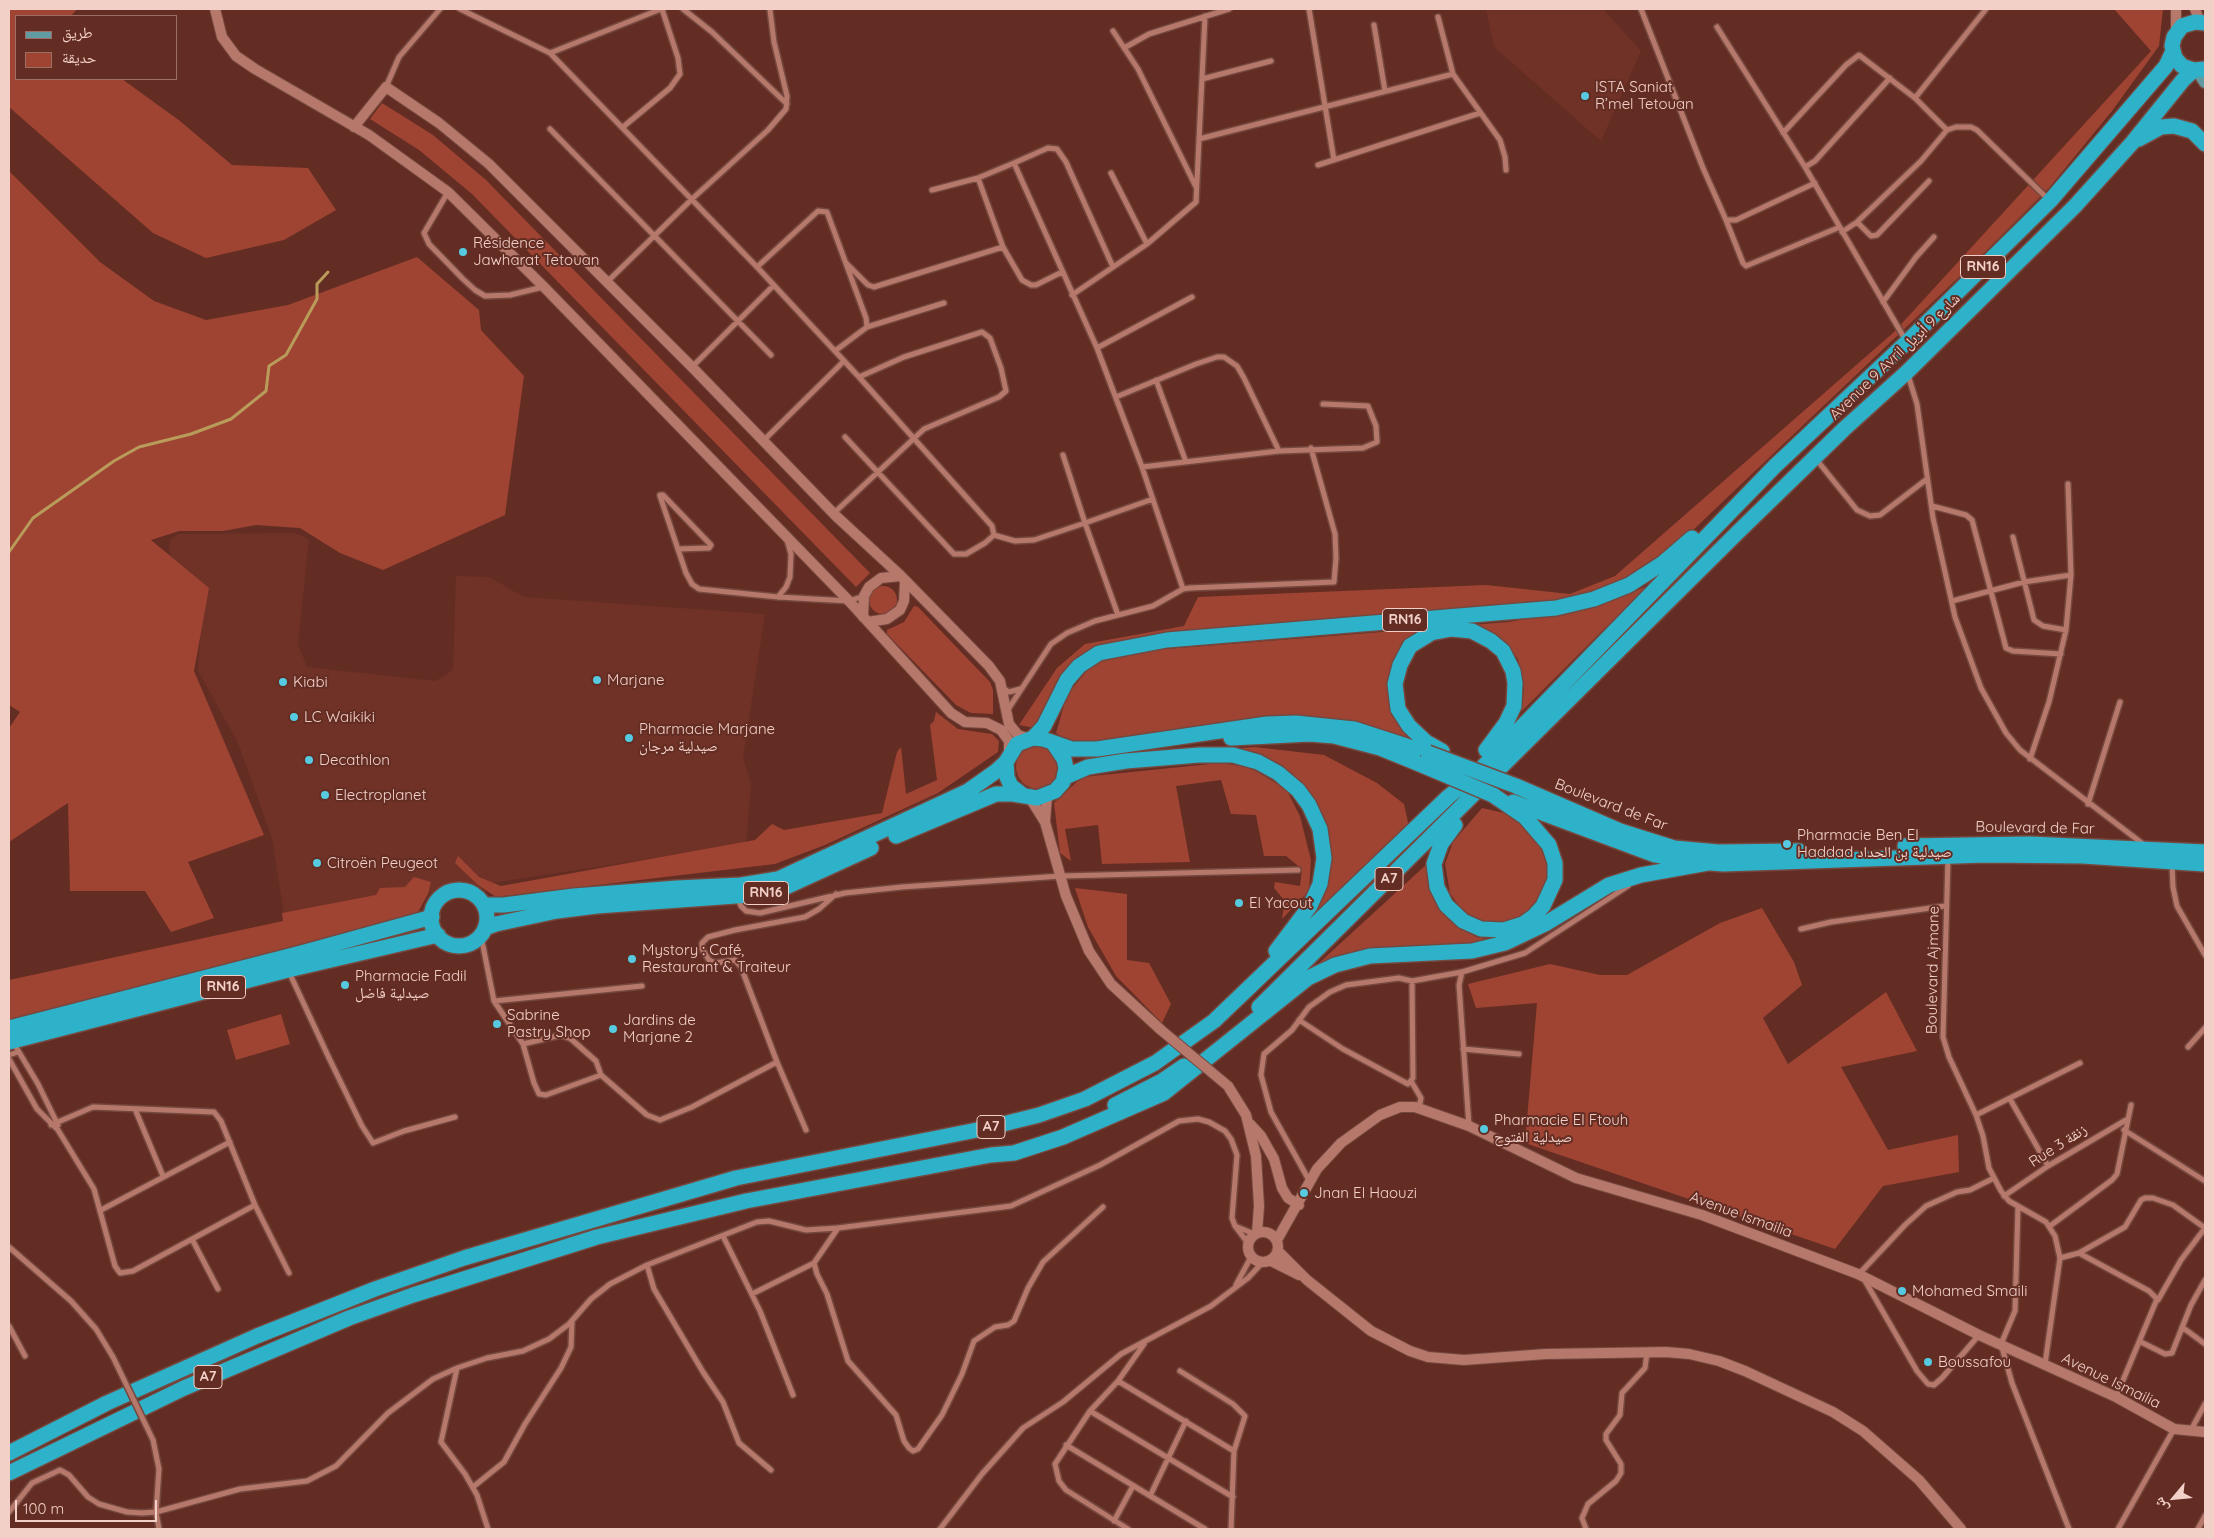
<!DOCTYPE html>
<html>
<head>
<meta charset="utf-8">
<style>
  body { margin:0 }
  #map { position:relative; width:2214px; height:1538px; overflow:hidden; background:#632d23; font-family:Quicksand,"Noto Naskh Arabic",sans-serif }
  canvas { display:block }
  .frame { position:absolute; inset:0; border:10px solid #f2d0c8; pointer-events:none }
  .legend { position:absolute; left:15px; top:15px; width:162px; height:65px; box-sizing:border-box; background:#632d23; border:1px solid #9c6e65; margin:0; padding:6px 9px; list-style:none; font-size:15px; color:#f2d0c8 }
  .legend li { display:flex; align-items:center; gap:10px; height:25px }
  .legend b { width:25px; border:1px solid #9c6e65 }
  .north { position:absolute; left:2149px; top:1473px; width:50px; height:50px; -webkit-text-stroke:4px #632d23; paint-order:stroke; rotate:242deg; font-size:14px; font-weight:700; line-height:20px; text-align:center; color:#f2d0c8 }
  .north::after { content:''; display:block; margin:auto; width:18px; height:22px; background:#f2d0c8; clip-path:polygon(50% 0,100% 100%,50% 72%,0 100%) }
  .scale { position:absolute; left:15px; top:1500px; width:142px; height:22px; box-sizing:border-box; border:2px solid #f2d0c8; border-top:0; padding-left:6px; font-size:15px; line-height:18px; white-space:nowrap; color:#f2d0c8; -webkit-text-stroke:4px #632d23; paint-order:stroke }
</style>
</head>
<body>
<div id="map">
<canvas width="2214" height="1538"></canvas>
<div class="frame"></div>
<ul class="legend">
<li><b style="height:6px;background:#639ba3"></b>طريق</li>
<li><b style="height:14px;background:#9f4433"></b>حديقة</li>
</ul>
<div class="north">ش</div>
<div class="scale">100 m</div>
</div>
<script>
const context = document.querySelector('canvas').getContext('2d');
context.lineJoin = 'round';
function fill(path, color) { context.fillStyle = color; context.fill(path, 'evenodd'); }
const shape = rows => new Path2D(rows.map(r => 'M' + r).join(''));
function stroke(path, color, width, dash) { context.strokeStyle = color; context.lineWidth = width; context.lineCap = dash ? 'butt' : 'round'; context.setLineDash(dash || []); context.stroke(path); }
function label(font, color, halo, rows, align = 'center') {
  context.font = font + ' Quicksand,"Noto Naskh Arabic",sans-serif'; context.lineWidth = 4; context.setLineDash([]); context.textBaseline = 'middle'; context.strokeStyle = halo; context.fillStyle = color; for (const [text, x, y, turn = 0] of rows) {
    context.save(); context.translate(x, y); context.rotate((+turn || 0) * Math.PI / 180); context.textAlign = isNaN(turn) ? turn : align; if (halo) context.strokeText(text, 0, 0); context.fillText(text, 0, 0); context.restore();
  }
}
fill(shape([
  [1486,9,1603,9,1641,51,1601,141,1494,47],
  [294,533,309,539,298,644,307,667,435,681,449,673,453,668,456,576,489,577,524,597,765,614,743,757,751,784,746,844,284,915,272,838,238,743,198,671,203,589,174,563,169,551,170,540,178,534]
]), '#703226');
fill(shape([
  [9,9,77,9,71,16,16,16,16,79,122,79,180,121,232,165,308,168,336,210,284,240,206,258,153,233,9,107],
  [2114,9,2163,9,2159,46,2112,111,2049,188,1979,258,1670,552,1643,570,1590,594,1522,609,1098,652,1035,728,1019,725,1057,668,1085,644,1184,626,1198,597,1486,585,1570,594,1615,576,1894,332,2151,51],
  [382,103,433,135,486,180,870,573,856,587,472,194,419,150,370,119],
  [9,171,100,262,154,301,206,320,288,305,417,257,479,310,481,330,524,376,505,515,383,570,340,553,300,528,256,525,223,531,179,531,151,540,209,588,194,671,264,835,188,862,214,918,171,932,145,891,70,891,68,803,9,842,9,728,20,712,9,705],
  [1653,584,1605,628,1520,713,1524,689,1518,659,1501,640,1480,629,1424,636,1405,660,1396,694,1421,743,1356,722,1279,715,1072,744,1056,733,1067,695,1089,668,1107,658,1140,651,1509,622,1595,606],
  '869 600a14 14 0 1 1 28 0a14 14 0 1 1-28 0Z',
  [914,606,918,607,990,682,993,690,993,714,971,713,956,705,887,634,887,630,904,622],
  [936,712,958,729,992,734,999,741,998,752,938,793,825,845,775,864,496,897,478,885,455,863,458,856,479,877,501,886,755,840,772,824,784,830,882,813,897,752,901,747,906,794,937,780,930,725,934,721],
  '1016 767a22 22 0 1 1 44 0a22 22 0 1 1-44 0Z',
  [1255,747,1324,755,1377,783,1404,804,1409,827,1311,920,1329,884,1330,853,1328,829,1316,800,1292,773,1262,756,1225,749],
  [1220,763,1249,767,1286,789,1300,816,1311,860,1309,891,1282,919,1285,901,1274,888,1275,882,1300,886,1302,869,1286,856,1264,856,1256,815,1231,814,1221,780,1176,786,1190,862,1102,864,1098,825,1065,829,1071,861,1060,853,1054,803,1082,777],
  [1482,808,1513,815,1535,835,1548,854,1552,871,1537,906,1508,923,1488,923,1466,916,1450,893,1445,864,1453,842],
  [1428,863,1430,887,1449,920,1476,937,1499,941,1307,974],
  [414,877,431,882,428,894,417,914,273,956,9,1021,9,980,283,921,282,913,376,895,380,888,405,887],
  [1075,888,1127,894,1127,960,1149,963,1171,1004,1162,1023,1116,976,1088,927],
  [1762,908,1794,962,1802,985,1763,1018,1788,1064,1886,992,1917,1051,1841,1067,1888,1150,1958,1135,1959,1172,1883,1186,1835,1249,1525,1143,1537,1003,1476,1008,1468,984,1550,964,1600,975,1627,975,1720,923],
  [281,1014,290,1044,236,1060,227,1030]
]), '#9f4433');
stroke(shape([
  [9,552,33,518,114,461,139,447,191,434,231,419,266,391,269,366,286,355,317,299,317,284,328,272]
]), '#b99c5a', 3);
const street = shape([
  [460,9,550,53,757,267,818,211,827,212,866,318,867,327],
  [683,9,712,32,787,104],
  [1309,9,1334,160],
  [1641,9,1703,168,1726,220,1736,220,1815,183],
  [1438,17,1453,74,1500,140,1505,157,1506,170],
  [1374,25,1385,91],
  [1717,27,1805,167,1906,341],
  [1113,31,1138,69,1196,187],
  [1124,48,1149,34,1229,9],
  [550,53,661,9],
  [1202,79,1271,61],
  [386,87,399,57,440,9],
  [1915,98,1986,9],
  [623,127,670,88,680,74,678,58,662,9],
  [550,129,771,355],
  [1783,133,1846,65,1859,55,1915,98,1947,130],
  [1199,139,1453,74],
  [1014,163,1048,148,1057,149,1066,162,1113,267],
  [1318,165,1480,113],
  [1805,167,1815,161,1890,78],
  [1111,173,1147,244],
  [932,190,978,178],
  [448,192,424,233,429,244,463,279,475,290,485,296,510,295,543,287],
  [1726,220,1743,263,1746,266,1840,227],
  [1857,222,1871,236,1877,235,1929,181],
  [1842,232,1857,222,1921,161,1947,130,1956,127,1971,127,1977,130,2048,199],
  [846,263,868,285,874,287,1003,247],
  [757,267,859,377,992,526,994,535,985,543,966,554,954,554,845,437],
  [1062,272,1036,285,1031,285,1022,280,1003,247,978,178,1014,163,1097,348,1142,467,1183,589],
  [607,282,692,199,768,130,786,109,787,96,774,42,770,10],
  [1072,295,1147,244,1196,202,1205,16],
  [1883,302,1916,257,1934,237],
  [1097,348,1192,297],
  [835,351,867,327,944,303],
  [692,367,774,285],
  [1908,375,1917,404,1933,518,1955,617,1981,688,2006,733,2020,750,2143,844],
  [1156,380,1186,462],
  [1116,397,1196,364,1217,357,1224,357,1237,366,1244,378,1279,451],
  [763,441,844,361],
  [1063,455,1085,523,1153,499],
  [1816,459,1857,510,1870,516,1880,515,1927,479],
  [1142,467,1279,451,1363,448,1377,442,1376,426,1368,406,1323,404],
  [660,495,663,495,711,545,709,548,678,549],
  [660,496,686,573,692,584,699,589,778,597,849,601,864,596],
  [1932,506,1966,515,1972,520,2006,648,2013,651,2061,654],
  [834,513,924,429,999,397,1006,391,1001,368,990,338,982,332,904,357,859,377],
  [994,535,1015,541,1034,540,1085,523,1118,615],
  [2013,537,2034,620,2043,626,2066,630],
  [778,597,786,587,790,577,791,554,787,540],
  [1952,601,2024,582,2071,575],
  [1003,688,1009,692,1020,689],
  [1007,711,1051,644,1067,633,1095,621,1153,606,1183,589,1190,588,1334,582,1336,558,1335,534,1311,448],
  [2030,759,2049,702,2066,630,2071,575,2068,484],
  [2088,804,2120,702],
  [1948,858,1943,1037,1949,1057,1976,1115,1983,1136,1989,1168,2001,1191,2009,1201,2046,1222,2055,1236,2060,1258,2045,1364],
  [2172,864,2173,887,2177,906,2205,955],
  [738,899,741,906,746,911,760,913,845,893,902,887,1061,876,1298,870],
  [1801,929,1831,922,1945,906],
  [481,936,494,1001,523,1044,534,1083,539,1094,546,1095,601,1075],
  [289,972,329,1058,362,1126,373,1143,404,1131,455,1117],
  [1412,981,1462,972],
  [494,1001,642,986],
  [1299,1020,1343,1049,1408,1084,1413,1078,1412,981,1399,978,1346,985,1330,992,1309,1007,1292,1030,1264,1054,1261,1075,1271,1112,1310,1182],
  [13,1042,38,1084,58,1125],
  [523,1044,561,1035,571,1039,596,1061,601,1075,647,1115,660,1120,692,1107,777,1062],
  [2188,1047,2205,1028],
  [1463,1049,1519,1054],
  [9,1055,18,1052],
  [9,1059,37,1109,58,1130,94,1189,115,1266,120,1273,133,1271,255,1205],
  [1411,1081,1421,1098,1419,1108],
  [2010,1099,2048,1166],
  [135,1109,163,1176],
  [1976,1115,2080,1063],
  [51,1125,93,1107,214,1112,221,1121,255,1205,289,1273],
  [1469,1126,1459,985,1462,972,1525,953,1628,886],
  [806,1130,777,1062,741,967,735,960,715,963,709,960,702,949,702,943,708,937,735,930,805,917,819,909,836,894],
  [2124,1130,2205,1181],
  [2004,1196,2048,1166,2126,1120],
  [2018,1206,2015,1311,2001,1344,2012,1383,2069,1529],
  [101,1210,230,1142],
  [1235,1226,1254,1234],
  [2050,1226,2112,1180,2117,1174,2131,1105],
  [838,1228,814,1263,817,1274,827,1294,848,1361,896,1415,904,1441,909,1448,913,1451,918,1449,942,1415,962,1374,974,1341,995,1327,1008,1325,1014,1321,1028,1288,1043,1262,1103,1207],
  [723,1236,760,1311,793,1395],
  [192,1239,218,1289],
  [9,1247,71,1301,96,1329,113,1357],
  [2079,1253,2125,1227,2141,1200,2145,1198,2153,1198,2173,1205,2205,1228],
  [2060,1258,2079,1253,2149,1291,2157,1299,2116,1397],
  [647,1265,654,1289,703,1372,723,1402,739,1443,771,1470],
  [1859,1274,1905,1225,1926,1206,1957,1192,1970,1190,1994,1178],
  [1864,1279,1917,1371,1928,1384,1934,1385,1942,1378,1979,1335],
  [1236,1285,1251,1257],
  [752,1294,814,1263],
  [2158,1300,2181,1260,2205,1228],
  [9,1326,25,1356],
  [2182,1327,2205,1344],
  [2141,1342,2165,1354,2172,1353,2191,1305,2205,1280],
  [457,1368,441,1442,465,1474,477,1495,488,1529],
  [1180,1371,1233,1404,1245,1416,1234,1451,1231,1529],
  [1118,1381,1234,1451],
  [1090,1411,1233,1497],
  [2191,1430,2205,1404],
  [153,1440,159,1469,156,1512,159,1529],
  [1066,1445,1205,1529],
  [473,1487,504,1462,525,1424,561,1368,571,1347,572,1321],
  [1150,1496,1186,1421],
  [9,1512,32,1483,60,1470,69,1475,88,1497,99,1504,127,1512,142,1513,156,1512,240,1489,307,1481,336,1466,388,1413,433,1379,457,1368,487,1358,523,1351,549,1339,569,1324,591,1299,610,1284,647,1265,757,1222,769,1221,806,1230,838,1228,1011,1206,1100,1165,1179,1121,1198,1119,1209,1122,1225,1131,1231,1139,1237,1155,1232,1218,1235,1226,1248,1243],
  [1114,1521,1133,1486],
  [940,1529,982,1474,1023,1428,1063,1402,1121,1354,1211,1306,1248,1278,1262,1263],
  [1128,1529,1066,1490,1059,1481,1055,1464,1090,1411,1118,1381,1144,1344],
  [1586,1529,1582,1518,1588,1504,1616,1481,1621,1473,1621,1464,1606,1440,1606,1434,1620,1415,1622,1393,1645,1368,1647,1353],
  [2118,1529,2174,1429],
  [2198,1529,2205,1516]
]);
const secondary = shape([
  [215,9,222,37,236,56,255,69,369,135,448,192,544,287,849,601,951,713,965,722,987,723,1001,730,1009,741,1009,754],
  [2176,9,2176,32],
  [2195,9,2200,22],
  [354,127,386,87,439,123,489,164,692,367,836,516,901,576,989,666,1000,681,1009,724,1018,735,1029,739],
  [863,617,864,596,869,587,881,578,901,576],
  [868,622,887,619,900,610,904,601,905,581],
  [1030,798,1045,822,1066,896,1089,951,1111,984,1161,1030],
  [1045,822,1047,796],
  [1228,1086,1246,1115,1256,1156,1259,1206,1257,1233],
  [1250,1124,1261,1136,1274,1159,1282,1188,1288,1198,1299,1205],
  '1248 1247a15 15 0 1 1 30 0a15 15 0 1 1-30 0Z',
  [1277,1240,1317,1169,1341,1143,1380,1115,1400,1107,1415,1107,1469,1126,1576,1178,1702,1215,1858,1274,1979,1335,2116,1397,2174,1429,2205,1432],
  [1278,1251,1307,1280,1371,1331,1410,1351,1428,1357,1464,1360,1546,1354,1666,1352,1689,1354,1719,1361,1745,1371,1833,1412,1863,1431,1919,1480,1961,1529],
  [1271,1261,1299,1275]
]);
const primary = shape([
  [2198,71,2205,82]
]);
const highway = shape([
  [2205,23,2195,22,2182,26,2174,37,2172,46,2175,58,2182,66,2194,70,2205,69],
  [2139,139,2161,127,2174,126,2192,131,2205,144],
  [1033,738,1044,726,1067,680,1079,666,1099,653,1167,640,1556,608,1594,599,1629,585,1663,563,1692,538],
  [1231,738,1310,734,1334,736,1380,748,1417,763],
  [1442,751,1426,742,1409,726,1398,709,1395,684,1400,665,1410,646,1431,633,1451,629,1472,631,1491,641,1503,651,1513,671,1515,683,1514,706,1506,723,1486,750],
  [1006,762,1007,777,1011,786,1024,796],
  [1065,777,1088,767,1126,761,1199,755,1233,755,1258,762,1278,773,1298,790,1309,805,1320,829,1324,858,1320,884,1310,906,1276,951],
  [1516,786,1620,831,1674,848,1718,852,1799,851],
  [1513,802,1655,855,1687,861,1723,864,1985,855,2083,856,2205,864],
  [1455,825,1441,844,1434,864,1437,887,1446,905,1463,921,1481,929,1504,930,1523,924,1534,916,1543,906,1555,880,1555,863,1549,845,1525,817,1493,795],
  [896,836,996,794,1013,794,1037,798,1055,791,1063,782,1066,768,1064,759,1054,744],
  [1905,846,2030,844,2205,852],
  '431 918a28 28 0 1 1 56 0a28 28 0 1 1-56 0Z',
  [484,905,504,905,574,896,677,888,741,885,778,879,968,791,995,772,1006,762,1017,744,1033,738,1043,739,1072,749,1097,749,1267,724,1296,723,1354,729,1428,753],
  [485,928,496,924,557,911,597,906,763,894,786,887,871,848],
  [1259,1007,1737,533,1844,429,1907,372,2075,206,2132,143,2183,80,2194,70],
  [9,1028,301,953,432,917],
  [9,1042,288,970,438,935],
  [1115,1105,1162,1081,1184,1066],
  [9,1453,107,1403,257,1336,375,1289,464,1258,736,1178,987,1128,1039,1115,1085,1099,1155,1063,1214,1021,1448,797,1475,775,1775,466,1907,342,2050,201,2166,66,2173,51],
  [9,1473,184,1388,349,1318,413,1295,597,1237,680,1217,746,1201,991,1155,1014,1153,1063,1137,1164,1093,1308,978,1335,965,1370,956,1472,951,1505,943,1545,924,1609,885,1641,875,1708,863]
]);
stroke(street, '#75483f', 8);
stroke(secondary, '#75483f', 12);
stroke(primary, '#75483f', 15);
stroke(highway, '#75483f', 18);
stroke(street, '#b5786b', 5);
stroke(secondary, '#b5786b', 10);
stroke(primary, '#639ba3', 12);
stroke(highway, '#2db2c9', 15);
const streetBridge = shape([
  [113,1357,153,1440]
]);
const secondaryBridge = shape([
  [1161,1030,1228,1086]
]);
const highwayBridge = shape([
  [1428,753,1516,786],
  [1417,763,1493,795]
]);
stroke(streetBridge, '#75483f', 8, []);
stroke(secondaryBridge, '#75483f', 12, []);
stroke(highwayBridge, '#75483f', 18, []);
stroke(streetBridge, '#b5786b', 5);
stroke(secondaryBridge, '#b5786b', 10);
stroke(highwayBridge, '#2db2c9', 15);
for (const [x, y, r, color] of [
  [1585,96,5,"#55cae0"],
  [463,252,5,"#55cae0"],
  [597,680,5,"#55cae0"],
  [283,682,5,"#55cae0"],
  [294,717,5,"#55cae0"],
  [629,738,5,"#55cae0"],
  [309,760,5,"#55cae0"],
  [325,795,5,"#55cae0"],
  [1787,844,5,"#55cae0"],
  [317,863,5,"#55cae0"],
  [1239,903,5,"#55cae0"],
  [632,959,5,"#55cae0"],
  [345,985,5,"#55cae0"],
  [497,1024,5,"#55cae0"],
  [613,1029,5,"#55cae0"],
  [1484,1129,5,"#55cae0"],
  [1304,1193,5,"#55cae0"],
  [1902,1291,5,"#55cae0"],
  [1928,1362,5,"#55cae0"]
]) { const dot = new Path2D(); dot.arc(x, y, r, 0, 2 * Math.PI); context.fillStyle = color; context.fill(dot); stroke(dot, '#632d23', 2); }
for (const [x, y, w] of [
  [1983,267,45],
  [1405,620,45],
  [1389,879,28],
  [766,893,45],
  [223,987,45],
  [991,1127,28],
  [208,1377,28]
]) { const box = new Path2D(); box.roundRect(x - w / 2, y - 11.5, w, 23, 4); context.fillStyle = '#632d23'; context.fill(box); stroke(box, '#f2d0c8', 1); }
label('bold 14px', '#f2d0c8', null, [
  ["RN16",1983,267],
  ["RN16",1405,620],
  ["A7",1389,879],
  ["RN16",766,893],
  ["RN16",223,987],
  ["A7",991,1127],
  ["A7",208,1377]
]);
label('15px', '#f2d0c8', '#632d23', [
  ["ISTA Saniat",1595,87],
  ["R’mel Tetouan",1595,104],
  ["Résidence",473,243],
  ["Jawharat Tetouan",473,260],
  ["Marjane",607,680],
  ["Kiabi",293,682],
  ["LC Waikiki",304,717],
  ["Pharmacie Marjane",639,729],
  ["صيدلية مرجان",639,746],
  ["Decathlon",319,760],
  ["Electroplanet",335,795],
  ["Pharmacie Ben El",1797,835],
  ["Haddad صيدلية بن الحداد",1797,852],
  ["Citroën Peugeot",327,863],
  ["El Yacout",1249,903],
  ["Mystory : Café,",642,950],
  ["Restaurant & Traiteur",642,967],
  ["Pharmacie Fadil",355,976],
  ["صيدلية فاضل",355,993],
  ["Sabrine",507,1015],
  ["Pastry Shop",507,1032],
  ["Jardins de",623,1020],
  ["Marjane 2",623,1037],
  ["Pharmacie El Ftouh",1494,1120],
  ["صيدلية الفتوح",1494,1137],
  ["Jnan El Haouzi",1314,1193],
  ["Mohamed Smaili",1912,1291],
  ["Boussafou",1938,1362]
], 'left');
label('15px', '#f2d0c8', '#632d23', [
  ["Avenue 9 Avril شارع 9 أبريل",1895,357,-44],
  ["Boulevard de Far",1611,805,21],
  ["Boulevard de Far",2035,828,1],
  ["Boulevard Ajmane",1933,970,-89],
  ["Rue 3 زنقة",2058,1146,-33],
  ["Avenue Ismailia",1741,1215,20],
  ["Avenue Ismailia",2111,1381,26]
]);
</script>
</body>
</html>
